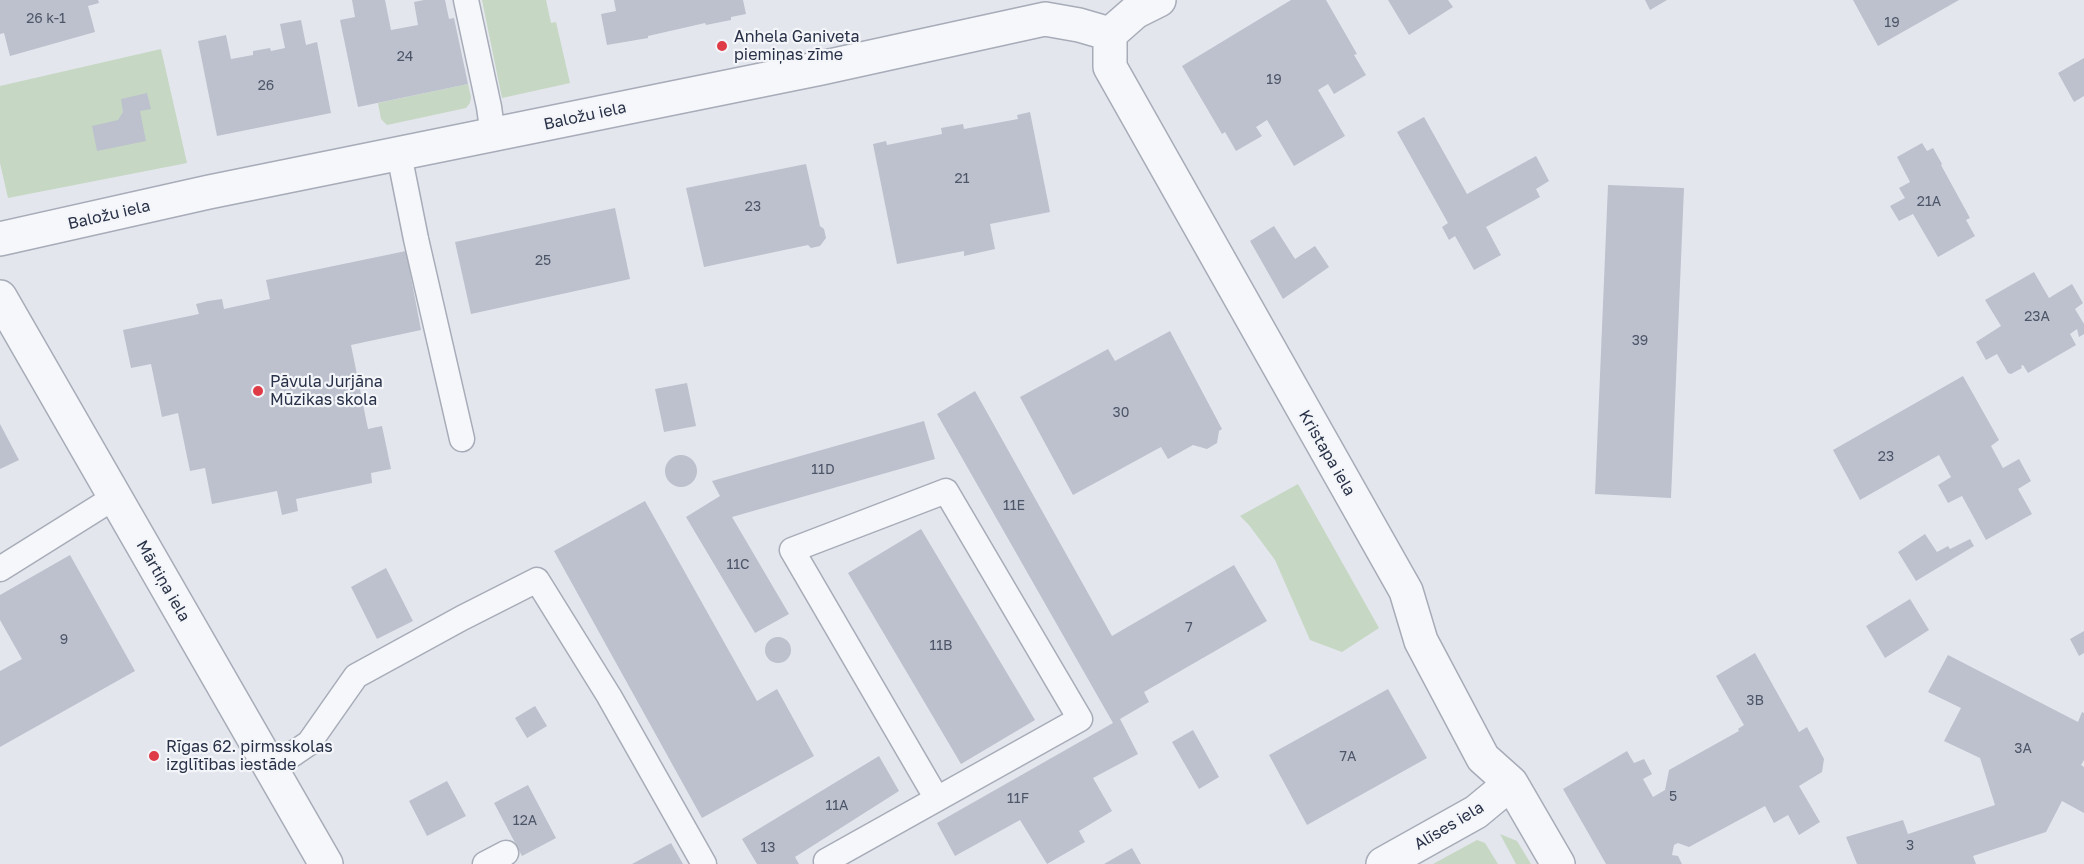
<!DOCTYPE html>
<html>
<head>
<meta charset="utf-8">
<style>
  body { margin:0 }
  canvas { display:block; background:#e3e6ed }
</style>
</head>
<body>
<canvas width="2084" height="864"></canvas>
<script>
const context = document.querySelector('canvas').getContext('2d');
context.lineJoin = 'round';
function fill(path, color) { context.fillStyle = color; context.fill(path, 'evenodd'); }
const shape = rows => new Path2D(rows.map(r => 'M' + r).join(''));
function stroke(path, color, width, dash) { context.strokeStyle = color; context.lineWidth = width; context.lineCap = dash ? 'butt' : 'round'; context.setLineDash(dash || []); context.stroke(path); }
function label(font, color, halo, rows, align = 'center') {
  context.font = font + ' "Golos Text",sans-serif'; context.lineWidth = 4.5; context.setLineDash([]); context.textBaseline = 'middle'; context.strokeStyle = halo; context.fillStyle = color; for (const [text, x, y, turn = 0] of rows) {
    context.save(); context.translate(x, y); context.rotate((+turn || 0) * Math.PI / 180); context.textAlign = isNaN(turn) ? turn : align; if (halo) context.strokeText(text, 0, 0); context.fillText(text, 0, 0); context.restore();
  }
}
fill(shape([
  [482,0,546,0,551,23,556,22,570,83,502,98],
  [161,49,187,163,8,198,0,163,0,86],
  [468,84,471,97,470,103,466,108,387,125,381,119,378,103],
  [1298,484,1379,628,1342,652,1310,640,1275,560,1249,525,1240,516],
  [1500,834,1517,841,1531,864,1516,864],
  [1477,840,1485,843,1498,864,1433,864]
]), '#c6d7c3');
fill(shape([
  [0,0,98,0,99,3,88,6,95,32,10,56,4,33,0,34],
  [352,0,385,0,391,30,418,25,414,2,424,0,445,0,449,19,454,18,468,84,358,107,340,20,355,17],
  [614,0,743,0,746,14,731,17,731,20,706,25,705,23,648,36,648,38,607,45,601,14,616,11],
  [1291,0,1326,0,1357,54,1354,55,1366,75,1334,94,1328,84,1318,90,1345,136,1294,166,1267,120,1256,127,1262,136,1236,151,1225,132,1222,134,1182,66],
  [1388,0,1448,0,1453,7,1409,35],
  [1645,0,1667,0,1650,10],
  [1853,0,1959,0,1878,46],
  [301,20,306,45,317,42,331,113,217,136,198,41,226,35,231,59,253,55,253,51,270,48,271,51,285,48,280,24],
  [2084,58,2084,96,2074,102,2058,73],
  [147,93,151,109,140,111,146,141,97,151,92,126,118,120,123,112,121,99],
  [1030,112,1050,212,990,224,995,249,964,256,964,251,897,264,873,144,886,141,887,145,942,134,941,128,963,124,964,129,1018,119,1017,115],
  [1424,117,1467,194,1536,156,1549,181,1536,189,1540,197,1486,227,1501,255,1474,270,1455,236,1449,240,1442,227,1448,223,1397,132],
  [1922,143,1927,151,1933,148,1942,164,1941,165,1970,218,1966,220,1975,236,1938,257,1913,214,1899,221,1890,206,1905,198,1899,188,1910,182,1897,157],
  [806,164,820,226,824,229,826,238,820,246,811,248,808,245,704,267,686,188],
  [1608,185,1684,188,1671,498,1595,494],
  [615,208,630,279,471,314,455,242],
  [1274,226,1295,259,1315,246,1329,267,1283,299,1250,241],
  [406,251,421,330,351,345,368,429,382,426,391,469,371,473,372,483,296,499,298,511,282,515,277,491,212,504,205,468,190,471,178,413,162,417,151,364,131,368,123,330,199,314,196,304,208,301,222,299,224,309,270,299,266,280],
  [2034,272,2049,298,2072,284,2083,303,2075,309,2084,324,2084,334,2079,337,2077,329,2070,334,2076,345,2028,373,2023,365,2021,366,2022,368,2011,374,2008,373,1997,354,1986,360,1976,342,2001,326,1985,300],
  [1170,331,1222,429,1219,431,1217,443,1207,449,1193,445,1168,459,1161,447,1073,495,1020,397,1108,349,1115,361],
  [1963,376,1999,440,1991,446,2003,468,2019,459,2031,481,2018,489,2032,514,1986,540,1962,496,1948,503,1938,485,1951,477,1939,455,1860,500,1833,450],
  [687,383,696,426,664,432,655,389],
  [975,391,1112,636,1234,565,1267,621,1144,692,1149,702,1120,719,1138,754,1093,778,1112,811,1079,831,1085,842,1047,864,1020,820,955,856,937,823,1113,723,937,414],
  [924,421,935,459,732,517,789,614,755,633,686,517,720,496,712,481],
  [0,424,19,460,0,469],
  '665 471a16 16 0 1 1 32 0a16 16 0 1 1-32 0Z',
  [645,501,757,701,777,689,814,756,702,818,554,551],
  [921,529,1035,720,961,764,848,573],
  [1925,534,1937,552,1948,546,1950,549,1970,539,1974,546,1916,581,1898,552],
  [70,555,135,671,0,747,0,671,22,659,0,620,0,595],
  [386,568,413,621,377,639,351,587],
  [1910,599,1929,630,1885,658,1866,626],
  [2084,631,2084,653,2079,656,2070,639],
  '765 650a13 13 0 1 1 26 0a13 13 0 1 1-26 0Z',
  [1755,653,1799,732,1807,727,1824,759,1822,772,1799,786,1820,822,1799,835,1788,815,1774,823,1765,806,1689,847,1678,843,1674,845,1672,855,1678,856,1682,864,1606,864,1563,789,1627,751,1634,763,1644,759,1652,774,1643,779,1653,797,1665,790,1669,770,1739,731,1738,729,1744,725,1716,676],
  [1948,655,2078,722,2082,712,2084,713,2084,760,2081,765,2084,767,2084,813,2062,801,2046,832,1973,856,1976,864,1857,864,1846,837,1903,820,1908,834,1995,805,1980,758,1944,741,1961,708,1928,692],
  [1388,689,1427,758,1307,825,1269,755],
  [535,706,547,726,527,738,515,718],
  [1193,730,1219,777,1199,789,1172,742],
  [879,756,899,791,795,857,799,864,757,864,742,839],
  [447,781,466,816,427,836,409,801],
  [528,785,556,838,522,856,494,803],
  [671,843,683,864,632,864],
  [1132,848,1141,864,1104,864]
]), '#bcc1cd');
const lane = shape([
  [466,0,489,107,493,135],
  [399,154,416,239,462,439],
  [0,569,115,497],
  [271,769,309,743,356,676,462,618,537,580,609,696,704,864],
  [485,864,506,853],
  [828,864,826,861,1080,719,946,491,792,550,937,799]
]);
const street = shape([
  [1110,34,1110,67,1406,591,1421,641,1483,758,1511,783,1558,864],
  [1110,34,1135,12,1159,0],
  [0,239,209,192,821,68,1045,19,1079,25,1110,34],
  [0,297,326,864],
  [1383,864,1476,812,1511,783]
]);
stroke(lane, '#a7acb8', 27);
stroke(street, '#a7acb8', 36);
stroke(lane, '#f6f7fa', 24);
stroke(street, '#f6f7fa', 33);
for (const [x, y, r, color] of [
  [722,46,6,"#de3b46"],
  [258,391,6,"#de3b46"],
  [154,756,6,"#de3b46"]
]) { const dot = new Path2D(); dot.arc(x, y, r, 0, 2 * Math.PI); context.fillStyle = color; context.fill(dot); stroke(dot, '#f3f5f9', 2); }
label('14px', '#4d5568', null, [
  ["26 k-1",46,19],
  ["19",1892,23],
  ["24",405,57],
  ["19",1274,80],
  ["26",266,86],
  ["21",962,179],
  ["21A",1929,202],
  ["23",753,207],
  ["25",543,261],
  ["23A",2037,317],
  ["39",1640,341],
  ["30",1121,413],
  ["23",1886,457],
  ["11D",823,470],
  ["11E",1014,506],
  ["11C",738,565],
  ["7",1189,628],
  ["9",64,640],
  ["11B",941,646],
  ["3B",1755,701],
  ["3A",2023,749],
  ["7A",1348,757],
  ["5",1673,797],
  ["11F",1018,799],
  ["11A",837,806],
  ["12A",525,821],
  ["3",1910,846],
  ["13",768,848]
]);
label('16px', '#283147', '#f3f5f9', [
  ["Anhela Ganiveta",734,37],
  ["piemiņas zīme",734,55],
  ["Pāvula Jurjāna",270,382],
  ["Mūzikas skola",270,400],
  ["Rīgas 62. pirmsskolas",166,747],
  ["izglītības iestāde",166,765]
], 'left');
label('16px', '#283147', '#f3f5f9', [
  ["Baložu iela",585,116,-12],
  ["Baložu iela",109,215,-13],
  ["Kristapa iela",1327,453,60],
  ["Mārtiņa iela",163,581,60],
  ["Alīses iela",1449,826,-31]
]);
</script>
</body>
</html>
